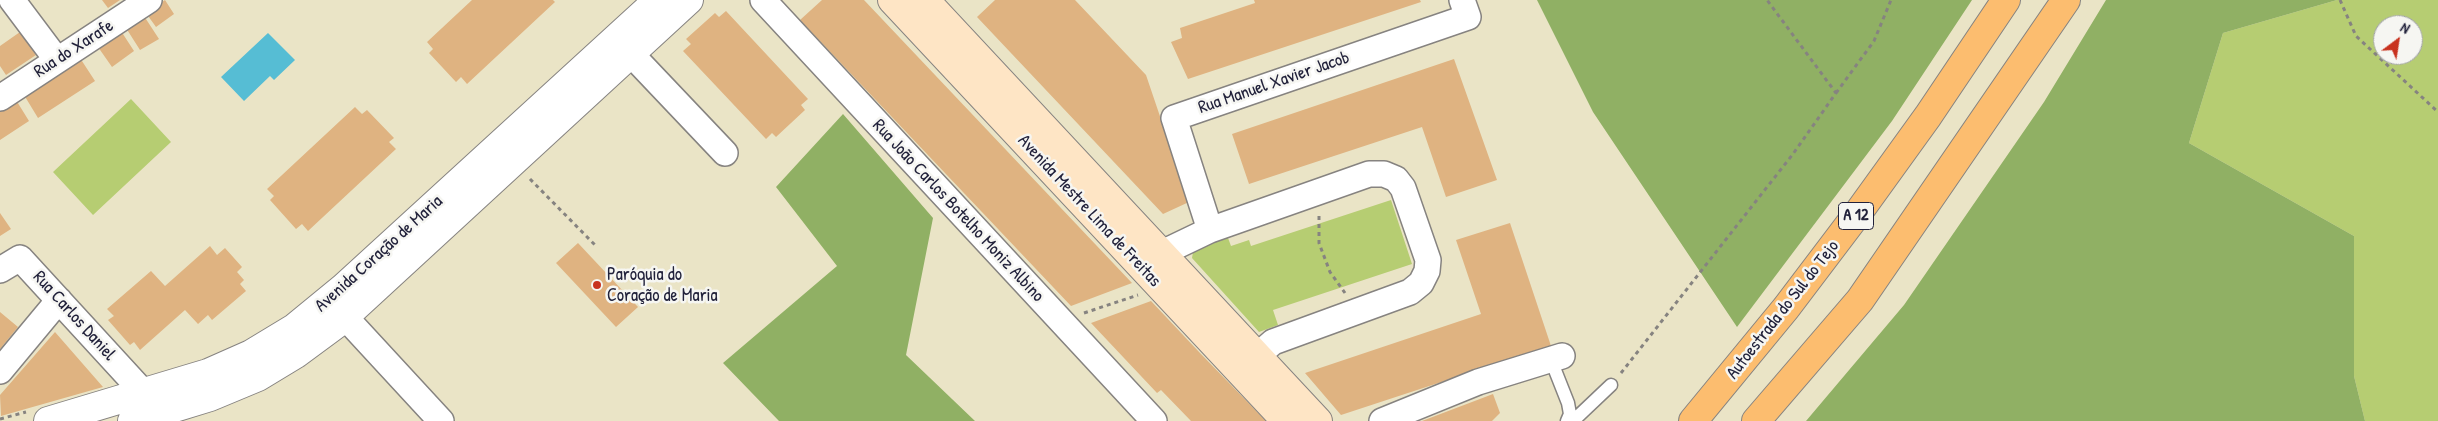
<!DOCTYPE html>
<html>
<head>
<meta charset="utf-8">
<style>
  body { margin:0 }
  #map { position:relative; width:2438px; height:421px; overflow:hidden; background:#eae4c6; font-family:"Patrick Hand",sans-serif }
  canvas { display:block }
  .north { position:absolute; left:2373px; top:15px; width:50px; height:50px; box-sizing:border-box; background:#f6f6f2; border:1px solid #a1a1a9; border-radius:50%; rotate:31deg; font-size:14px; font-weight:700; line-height:20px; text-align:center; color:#22223b }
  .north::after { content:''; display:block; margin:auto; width:18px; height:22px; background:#c8321e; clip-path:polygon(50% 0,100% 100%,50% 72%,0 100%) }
</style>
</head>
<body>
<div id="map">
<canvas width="2438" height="421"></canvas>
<div class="north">N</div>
</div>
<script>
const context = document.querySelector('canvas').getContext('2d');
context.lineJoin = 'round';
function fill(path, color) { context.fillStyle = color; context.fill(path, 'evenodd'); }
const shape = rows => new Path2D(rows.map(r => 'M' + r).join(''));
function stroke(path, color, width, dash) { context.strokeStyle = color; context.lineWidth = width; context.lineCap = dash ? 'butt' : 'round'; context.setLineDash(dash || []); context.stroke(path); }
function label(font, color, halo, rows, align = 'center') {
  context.font = font + ' "Patrick Hand",sans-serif'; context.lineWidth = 5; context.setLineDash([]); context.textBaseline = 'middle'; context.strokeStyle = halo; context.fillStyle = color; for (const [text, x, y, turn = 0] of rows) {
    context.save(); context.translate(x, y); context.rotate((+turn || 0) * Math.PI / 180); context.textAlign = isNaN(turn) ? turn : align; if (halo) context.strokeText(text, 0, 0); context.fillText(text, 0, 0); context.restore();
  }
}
fill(shape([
  [2337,0,2438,0,2438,421,2365,421,2354,376,2354,236,2189,143,2223,33],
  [2383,25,2413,25,2413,55,2383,55],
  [131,99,171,142,93,215,53,172],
  [1391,200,1412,264,1273,310,1278,325,1259,332,1192,258,1193,252,1198,248,1228,238,1231,246,1249,240,1251,246]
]), '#b6cd72');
fill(shape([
  [1537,0,1972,0,1892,121,1737,327,1593,112],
  [2106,0,2337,0,2223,33,2189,143,2354,236,2354,376,2365,421,1806,421,1904,305,2044,102],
  [843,114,933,218,906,355,975,421,779,421,723,363,837,266,776,187]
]), '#90b064');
fill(shape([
  [268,33,295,60,274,80,270,76,244,101,221,77]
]), '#56bdd4');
fill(shape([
  [102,0,120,0,108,8],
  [165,0,174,14,156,27,146,13],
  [472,0,553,0,555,2,467,84,461,77,456,82,429,53,433,49,427,42],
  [822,0,864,0,1132,283,1071,306,800,20],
  [995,0,1075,0,1146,75,1189,202,1163,214,977,17],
  [1254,0,1420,0,1421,2,1188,79,1171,42,1182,38,1180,28,1255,3],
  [726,11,808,99,801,105,805,110,776,137,772,133,766,139,683,51,691,44,686,39,715,13,719,17],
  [144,16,159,39,140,50,126,28],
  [121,31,134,51,112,67,98,47],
  [20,32,36,55,6,75,0,66,0,46],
  [80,58,95,81,38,118,24,95],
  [1454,59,1497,180,1446,197,1422,127,1249,184,1232,134],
  [16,100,29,121,0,140,0,111],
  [355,107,362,114,367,110,394,138,389,142,396,149,308,231,302,224,296,229,270,200,274,196,267,189],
  [0,213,11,229,0,236],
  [1510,223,1551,346,1341,415,1305,373,1481,314,1456,240],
  [578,243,638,307,616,327,556,263],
  [210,246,217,255,225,248,242,267,237,272,244,280,240,284,246,291,212,320,208,315,198,324,185,310,140,350,134,342,130,345,108,320,114,316,107,309,151,271,165,286],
  [1151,301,1200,353,1266,421,1191,421,1161,390,1157,393,1091,323],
  [0,312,18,327,0,349],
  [55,332,103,387,1,416,0,395],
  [1493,394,1500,413,1492,421,1422,421]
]), '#dfb381');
const service = shape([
  [1551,360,1568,403,1570,414,1567,421],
  [1573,421,1611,385]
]);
const minor = shape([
  [12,0,57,60],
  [763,0,1154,421],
  [631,54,725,153],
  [0,98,149,0],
  [1210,230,1174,118,1468,17,1462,0],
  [1160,254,1210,230,1369,174,1384,174,1396,179,1403,188,1428,260,1427,271,1421,283,1410,292,1273,342,1257,356],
  [0,270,20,258,143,392],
  [345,317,441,421],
  [0,371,59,300],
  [1382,421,1478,382,1562,356]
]);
const tertiary = shape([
  [48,421,208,373,251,354,294,328,344,287,658,0],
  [132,421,210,397,258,377,296,354,338,323,689,0]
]);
const secondary = shape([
  [892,0,1286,421],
  [925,0,1318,421]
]);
const motorway = shape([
  [1693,421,1786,308,1858,213,1928,116,2006,0],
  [1756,421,1860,300,2066,0]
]);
stroke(service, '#868380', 15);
stroke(minor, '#868380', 28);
stroke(tertiary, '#868380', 30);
stroke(secondary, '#868380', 30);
stroke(motorway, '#868380', 30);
stroke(shape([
  [2340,0,2356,36,2438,112],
  [1836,93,1874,41,1891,0],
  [530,179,596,246],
  [1319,216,1319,243,1330,272,1345,293],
  [1084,313,1138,295],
  [1621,373,1793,154,1836,93,1767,0],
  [0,419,26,412]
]), '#868380', 3, [4, 4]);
stroke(service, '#fff', 12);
stroke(minor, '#fff', 25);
stroke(tertiary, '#fff', 28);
stroke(secondary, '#fee5c5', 28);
stroke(motorway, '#fcbd6f', 28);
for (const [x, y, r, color] of [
  [597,285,5,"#c8321e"]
]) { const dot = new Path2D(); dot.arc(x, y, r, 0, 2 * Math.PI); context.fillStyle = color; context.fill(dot); stroke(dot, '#f6f6f2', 2); }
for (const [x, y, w] of [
  [1856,216,35]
]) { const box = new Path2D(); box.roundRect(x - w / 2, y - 13.5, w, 27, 4); context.fillStyle = '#f6f6f2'; context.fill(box); stroke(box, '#22223b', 1); }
label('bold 16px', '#22223b', null, [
  ["A 12",1856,216]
]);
label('18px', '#22223b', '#f6f6f2', [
  ["Rua do Xarafe",74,49,-33],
  ["Rua Manuel Xavier Jacob",1274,83,-19],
  ["Rua João Carlos Botelho Moniz Albino",958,211,47],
  ["Avenida Mestre Lima de Freitas",1089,211,47],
  ["Avenida Coração de Maria",379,254,-42],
  ["Autoestrada do Sul do Tejo",1783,310,-52],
  ["Rua Carlos Daniel",74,316,48]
]);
label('18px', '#22223b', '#f6f6f2', [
  ["Paróquia do",607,275],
  ["Coração de Maria",607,296]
], 'left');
</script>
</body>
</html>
